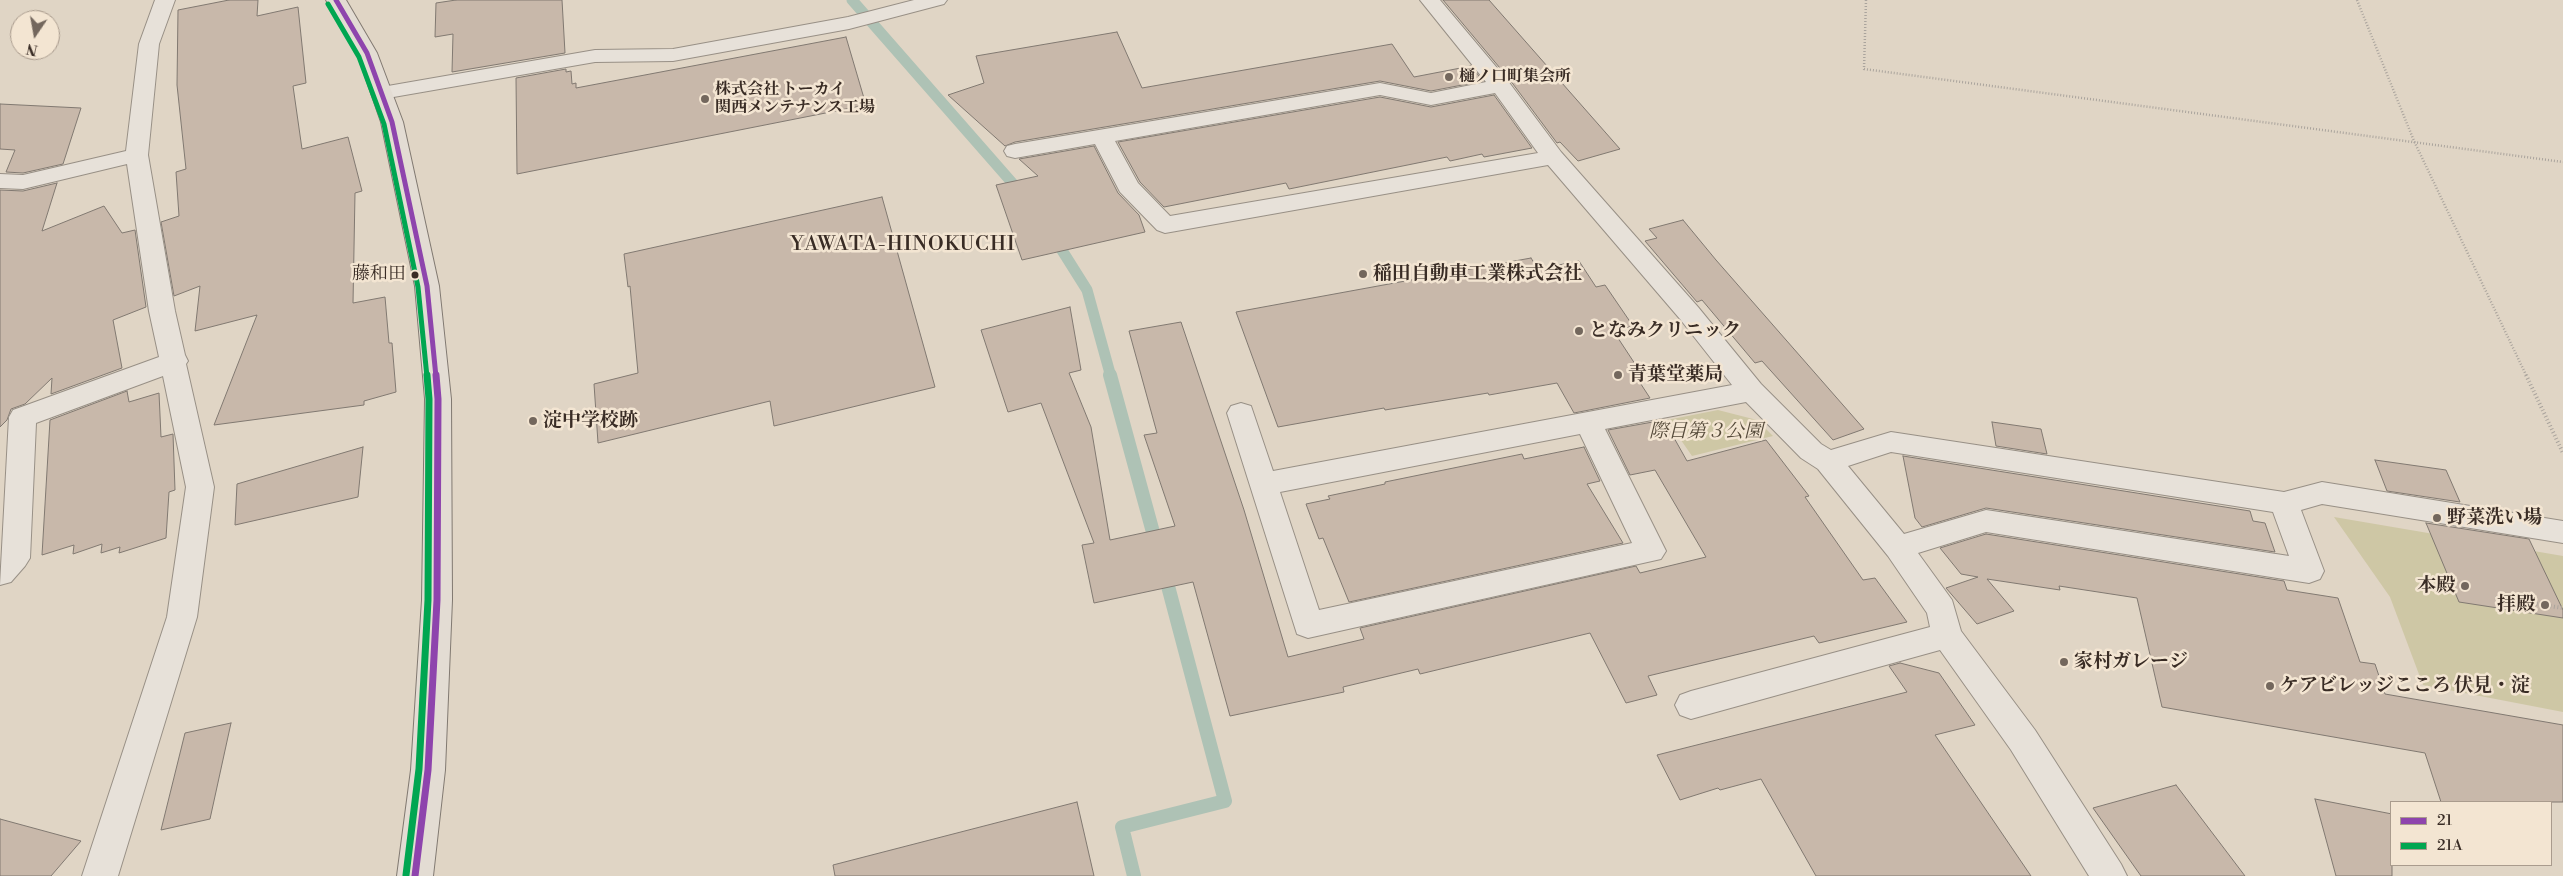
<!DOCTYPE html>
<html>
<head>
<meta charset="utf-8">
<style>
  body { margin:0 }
  #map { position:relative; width:2563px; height:876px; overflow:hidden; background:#e0d5c5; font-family:"Libre Bodoni",serif }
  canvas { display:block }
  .legend { position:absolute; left:2390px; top:801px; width:162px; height:65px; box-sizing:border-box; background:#f3e5d2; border:1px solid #a99b8d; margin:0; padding:6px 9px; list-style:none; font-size:15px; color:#392c25 }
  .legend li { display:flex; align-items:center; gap:10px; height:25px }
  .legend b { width:25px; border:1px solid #a99b8d }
  .north { position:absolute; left:10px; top:10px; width:50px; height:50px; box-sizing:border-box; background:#f3e5d2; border:1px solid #a99b8d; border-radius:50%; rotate:192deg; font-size:14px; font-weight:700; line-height:20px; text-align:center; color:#392c25 }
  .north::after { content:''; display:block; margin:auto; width:18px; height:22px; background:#73675d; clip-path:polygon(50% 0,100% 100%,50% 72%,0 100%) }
</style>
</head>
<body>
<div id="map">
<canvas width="2563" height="876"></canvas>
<ul class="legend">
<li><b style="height:6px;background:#8e44ad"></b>21</li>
<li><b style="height:6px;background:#00a651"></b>21A</li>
</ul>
<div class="north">N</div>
</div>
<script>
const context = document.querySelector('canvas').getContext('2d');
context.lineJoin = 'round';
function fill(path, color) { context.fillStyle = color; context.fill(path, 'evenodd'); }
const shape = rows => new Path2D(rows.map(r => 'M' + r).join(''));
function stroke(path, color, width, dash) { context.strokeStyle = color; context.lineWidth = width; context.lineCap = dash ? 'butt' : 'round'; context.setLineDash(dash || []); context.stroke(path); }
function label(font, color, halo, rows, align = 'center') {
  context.font = font + ' "Libre Bodoni","Noto Serif JP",serif'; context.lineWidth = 5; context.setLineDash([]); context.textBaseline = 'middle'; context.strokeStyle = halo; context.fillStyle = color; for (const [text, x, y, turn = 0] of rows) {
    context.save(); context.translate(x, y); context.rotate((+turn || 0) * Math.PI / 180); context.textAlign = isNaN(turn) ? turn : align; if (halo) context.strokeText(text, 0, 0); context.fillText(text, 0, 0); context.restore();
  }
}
fill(shape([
  [1718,410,1757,420,1773,436,1692,456,1667,420],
  [2334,517,2563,556,2563,712,2423,685,2390,597]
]), '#cec7a5');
stroke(shape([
  [852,0,1022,194],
  [1053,236,1087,290,1111,377]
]), '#aec2b5', 11);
stroke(shape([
  [1110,375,1157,547],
  [1134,876,1122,827,1225,801,1164,571]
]), '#aec2b5', 14);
const building = shape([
  [229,0,258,0,257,16,298,7,306,83,293,86,302,149,348,137,362,191,355,193,353,303,385,297,389,343,392,343,396,392,364,401,364,405,214,425,257,315,195,331,200,286,174,296,161,222,179,216,176,172,186,169,177,85,178,10,229,0],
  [456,0,562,0,565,53,452,72,453,34,435,37,436,3,456,0],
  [1443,0,1489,0,1620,149,1578,161,1560,142,1557,143,1510,80,1443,0],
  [1117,32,1142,88,1392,44,1414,77,1471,66,1483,81,1431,91,1380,81,1015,142,1005,146,948,95,984,83,976,56,1117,32],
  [846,37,866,105,517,174,516,78,566,69,566,72,571,71,572,84,576,83,576,88,846,37],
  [1494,95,1532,148,1484,157,1482,154,1450,161,1447,157,1289,189,1286,183,1164,207,1140,182,1118,142,1380,97,1431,107,1494,95],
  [0,104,81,108,63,164,23,173,6,172,15,150,0,149,0,104],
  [1094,146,1118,193,1139,215,1145,232,1022,260,996,185,1038,176,1019,159,1094,146],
  [57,183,42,231,104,206,122,233,135,230,146,307,113,320,122,368,51,394,52,378,25,404,11,409,7,420,0,427,0,190,23,191,57,183],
  [882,197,935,387,774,426,770,401,598,443,594,384,638,373,630,286,628,287,624,254,882,197],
  [1683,220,1716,260,1864,429,1833,440,1762,361,1755,363,1702,300,1697,302,1645,241,1657,238,1649,229,1683,220],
  [1531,258,1538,269,1579,261,1596,287,1605,285,1633,326,1622,329,1625,334,1616,335,1639,370,1633,372,1650,398,1574,413,1557,383,1489,395,1488,393,1385,410,1384,408,1278,427,1236,312,1531,258],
  [1070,307,1081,370,1069,373,1091,427,1110,540,1175,526,1144,435,1157,433,1129,331,1181,322,1244,510,1288,657,1364,639,1360,628,1636,566,1640,573,1706,557,1655,470,1630,475,1608,430,1664,420,1687,461,1766,440,1809,496,1805,497,1863,580,1875,578,1907,622,1819,643,1814,636,1648,676,1657,695,1626,703,1590,633,1420,674,1418,669,1343,687,1344,692,1230,716,1193,582,1094,603,1082,545,1094,543,1041,403,1008,412,981,330,1070,307],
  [127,391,129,402,159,393,161,437,173,434,175,490,169,492,166,538,119,553,120,547,101,553,102,544,73,554,74,545,42,555,50,420,127,391],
  [1992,422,2041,429,2047,454,1996,446,1992,422],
  [363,447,358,497,235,525,237,484,363,447],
  [1584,447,1600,481,1587,484,1623,543,1349,602,1323,538,1319,539,1306,504,1330,499,1328,496,1385,484,1385,482,1522,454,1524,459,1584,447],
  [1903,456,2250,511,2253,521,2265,523,2275,552,1986,508,1922,527,1915,518,1903,456],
  [2375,460,2446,470,2460,502,2387,491,2375,460],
  [2426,523,2529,539,2563,610,2563,618,2459,602,2426,523],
  [1986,534,2284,581,2287,590,2338,598,2360,662,2375,664,2385,694,2563,725,2563,802,2441,802,2425,753,2162,707,2137,598,2059,586,2060,590,1987,579,2014,611,1977,624,1946,588,1978,577,1961,574,1940,548,1986,534],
  [1900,663,1939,673,1975,725,1935,735,2031,876,1816,876,1761,779,1720,790,1718,788,1680,800,1657,755,1907,692,1889,666,1900,663],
  [231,723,210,819,161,830,185,733,231,723],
  [2176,785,2245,876,2141,876,2093,808,2176,785],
  [2315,799,2392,814,2392,876,2336,876,2315,799],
  [1077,802,1094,876,835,876,833,865,1077,802],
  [0,819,81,841,51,876,0,876,0,819]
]);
fill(building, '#c8b8aa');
stroke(building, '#817971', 1);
const minor = shape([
  [155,0,175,0,159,44,148,155,175,311,185,355,188,361,186,364,214,487,197,617,118,876,82,876,167,617,186,487,163,376,36,423,30,558,25,566,11,582,0,585,9,417,13,410,159,357,149,311,127,164,23,189,0,188,0,174,23,175,126,151,139,44,155,0],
  [914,0,947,0,944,4,849,29,673,61,595,62,382,99,374,98,371,93,374,88,382,87,595,50,673,49,848,17,914,0],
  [1420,0,1440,0,1508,81,1561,152,1698,307,1761,384,1821,444,1831,450,1891,432,2284,492,2322,482,2563,521,2563,543,2322,504,2301,510,2324,571,2320,579,2309,583,1986,532,1918,553,1952,600,1961,631,2035,730,2121,864,2127,876,2089,876,2011,750,1940,650,1691,719,1680,715,1675,705,1680,695,1691,691,1930,627,1927,613,1888,556,1818,469,1801,458,1746,402,1605,429,1666,551,1661,559,1308,638,1297,634,1227,413,1231,406,1241,403,1251,406,1273,471,1732,385,1680,319,1548,165,1165,233,1157,230,1120,192,1095,144,1015,158,1007,156,1004,151,1007,146,1015,144,1380,83,1431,93,1486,82,1420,0],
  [1495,93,1538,153,1170,216,1138,183,1115,141,1380,95,1431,105,1495,93],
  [1580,434,1632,543,1319,610,1280,492,1580,434],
  [1891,452,2273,512,2289,556,1986,510,1904,534,1848,466,1891,452]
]);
const primary = shape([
  [326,0,346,0,377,53,403,122,439,286,451,399,452,600,445,770,433,876,397,876,411,770,422,600,425,399,415,286,381,122,357,53,326,0]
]);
stroke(minor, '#989086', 2);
stroke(primary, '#817971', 2);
stroke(shape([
  [1866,0,1864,69,2563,162],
  [2357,0,2414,141,2527,377]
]), '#aaa49d', 2.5, [1, 2]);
stroke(shape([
  [2526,375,2563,453],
  [2495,598,2563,608]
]), '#aaa49d', 4, [1, 2.5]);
fill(minor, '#e7e1d9');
fill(primary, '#e3dcd3');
stroke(shape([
  [336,0,367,53,392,122,427,286,436,377]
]), '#8e44ad', 5);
stroke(shape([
  [415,876,428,770,437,600,438,399,436,375]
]), '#8e44ad', 7);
stroke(shape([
  [328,4,359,57,384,124,418,287,427,377]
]), '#00a651', 5);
stroke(shape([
  [406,875,419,769,428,600,429,399,427,375]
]), '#00a651', 7);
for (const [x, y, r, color] of [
  [1449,77,5,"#73675d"],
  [705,99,5,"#73675d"],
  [1363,274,5,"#73675d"],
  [415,275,4.5,"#392c25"],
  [1579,331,5,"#73675d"],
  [1618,375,5,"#73675d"],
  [533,421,5,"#73675d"],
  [2437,518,5,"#73675d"],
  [2465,586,5,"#73675d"],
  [2545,605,5,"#73675d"],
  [2064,662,5,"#73675d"],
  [2270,686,5,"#73675d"]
]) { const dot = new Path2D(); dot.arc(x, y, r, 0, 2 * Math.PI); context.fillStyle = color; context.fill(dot); stroke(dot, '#f3e5d2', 2); }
label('bold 16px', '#392c25', '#f3e5d2', [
  ["樋ノ口町集会所",1459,77],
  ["株式会社 トーカイ",715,90],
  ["関西メンテナンス工場",715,108]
], 'left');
label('18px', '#392c25', '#f3e5d2', [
  ["藤和田",406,275]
], 'right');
label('bold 19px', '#392c25', '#f3e5d2', [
  ["稲田自動車工業株式会社",1373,274],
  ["となみクリニック",1589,331],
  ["青葉堂薬局",1628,375],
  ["淀中学校跡",543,421],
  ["野菜洗い場",2447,518],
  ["本殿",2455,586,"right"],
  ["拝殿",2535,605,"right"],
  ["家村ガレージ",2074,662],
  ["ケアビレッジこころ 伏見・淀",2280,686]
], 'left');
label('italic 19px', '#544939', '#f3e5d2', [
  ["際目第３公園",1706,432]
]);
context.letterSpacing = '1px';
label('20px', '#392c25', '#f3e5d2', [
  ["YAWATA-HINOKUCHI",903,245]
]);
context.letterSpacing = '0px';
</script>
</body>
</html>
